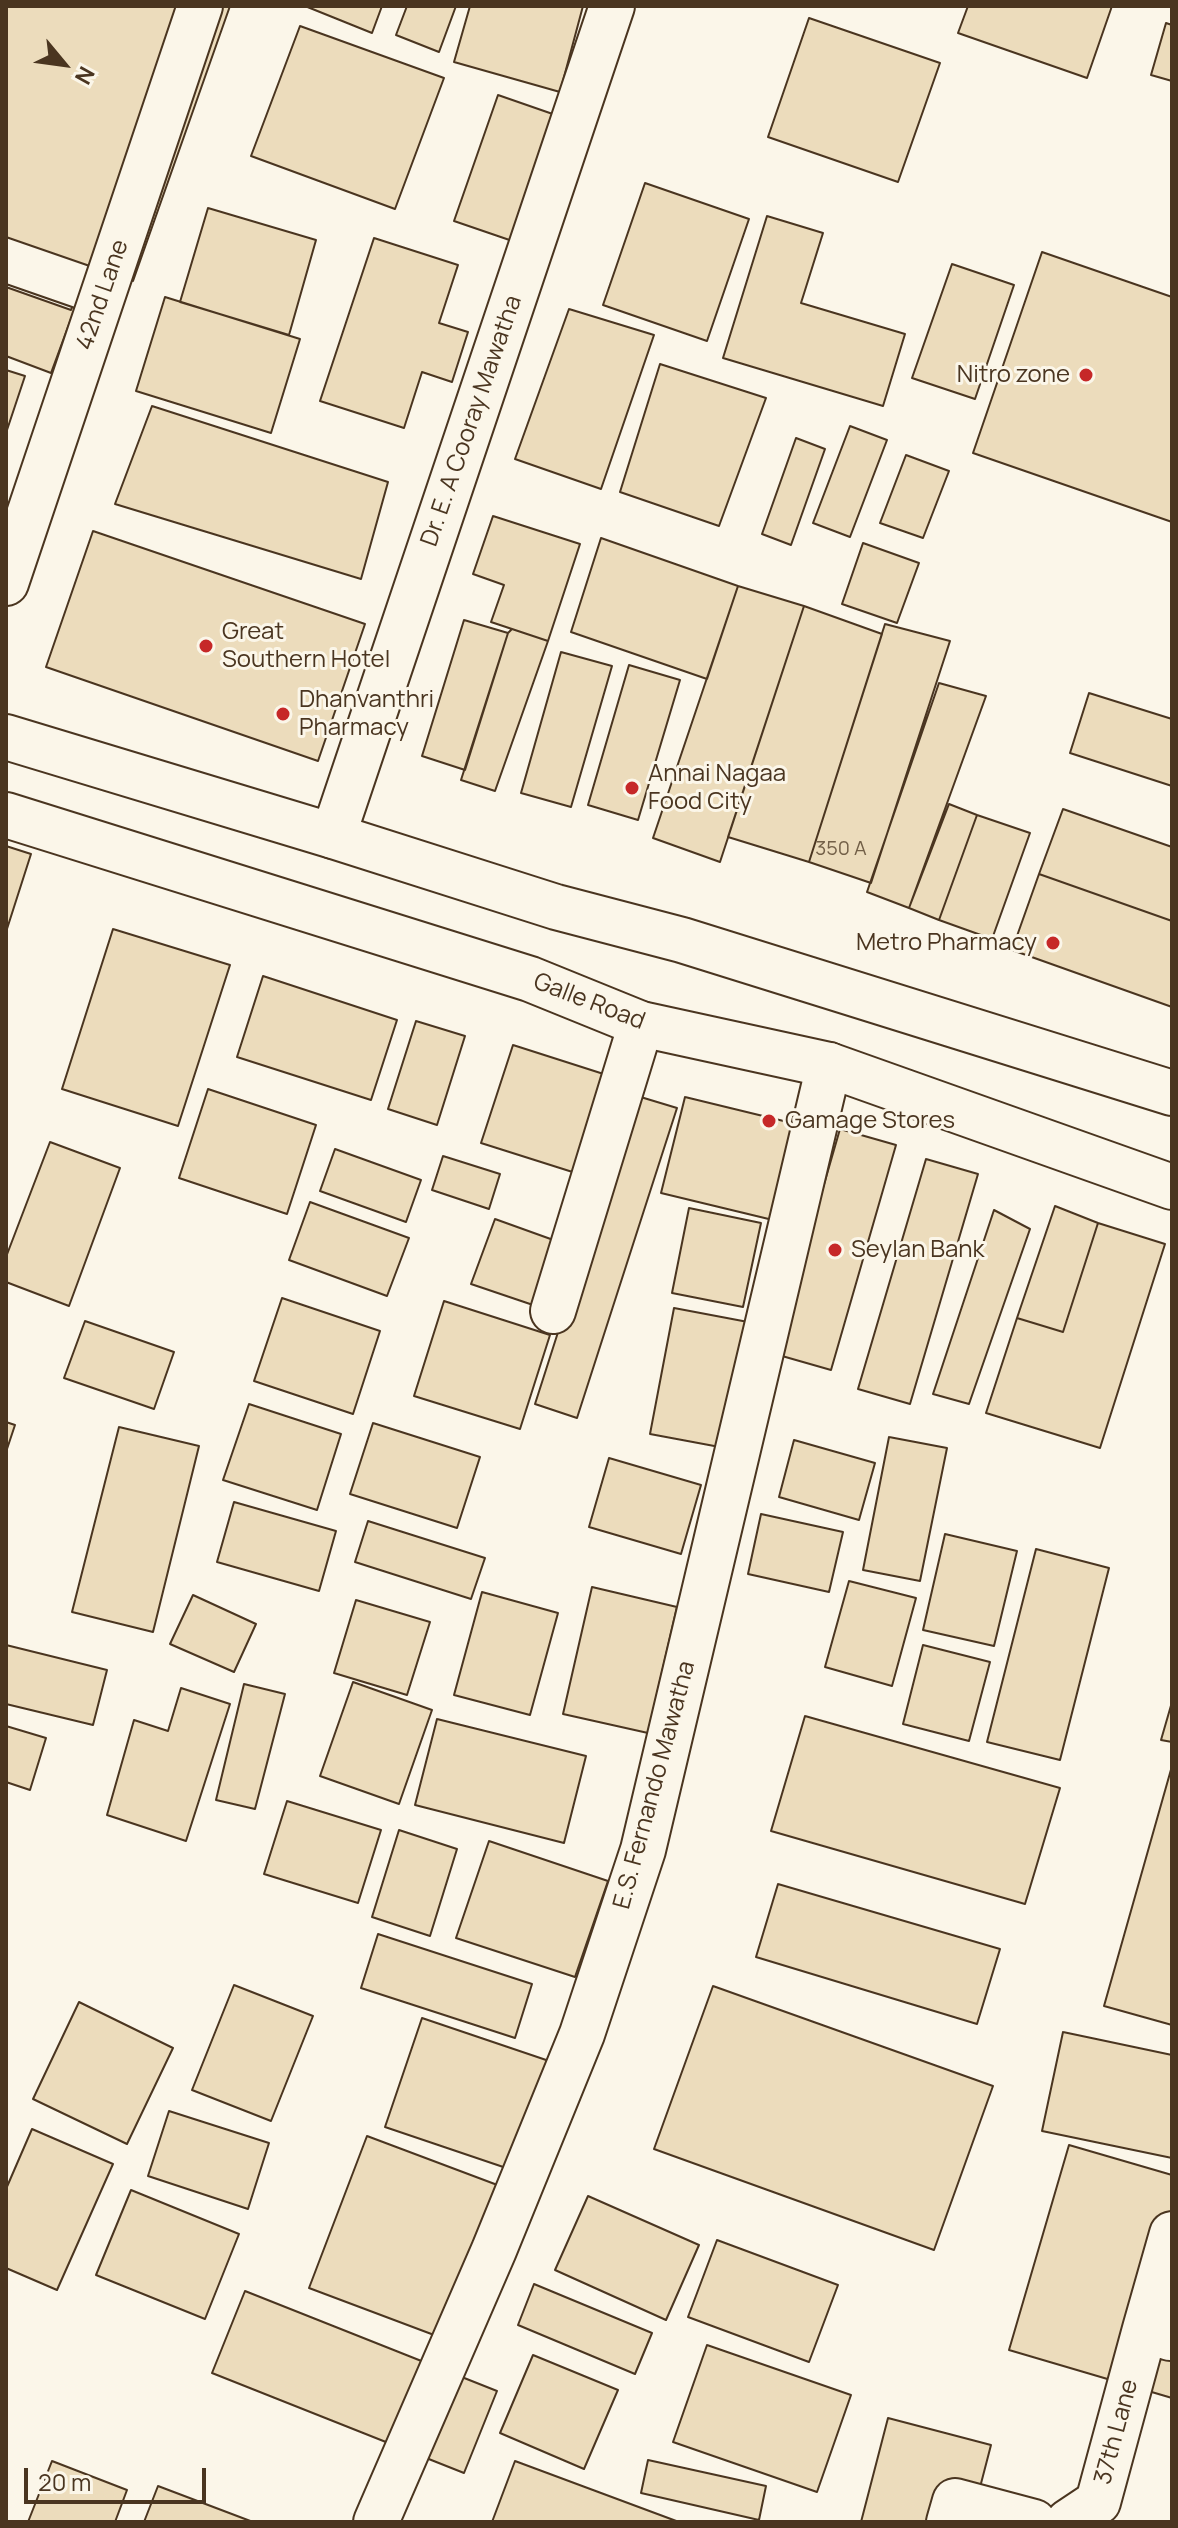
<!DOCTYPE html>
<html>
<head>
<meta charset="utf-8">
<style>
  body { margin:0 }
  #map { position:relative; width:1178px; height:2528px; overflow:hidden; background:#fbf6e9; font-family:Manrope,sans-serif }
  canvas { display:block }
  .frame { position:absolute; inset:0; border:8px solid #4a3520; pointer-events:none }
  .north { position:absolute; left:24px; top:24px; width:80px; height:80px; -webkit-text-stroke:6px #fbf6e9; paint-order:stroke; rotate:119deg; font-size:22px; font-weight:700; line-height:32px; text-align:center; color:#4a3520 }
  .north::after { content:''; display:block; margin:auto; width:28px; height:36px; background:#4a3520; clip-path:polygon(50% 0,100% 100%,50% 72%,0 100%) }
  .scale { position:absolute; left:24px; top:2468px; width:182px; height:36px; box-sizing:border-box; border:4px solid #4a3520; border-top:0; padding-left:10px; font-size:24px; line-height:28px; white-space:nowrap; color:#4a3520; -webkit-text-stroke:6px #fbf6e9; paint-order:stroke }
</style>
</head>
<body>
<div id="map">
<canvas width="1178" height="2528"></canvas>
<div class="frame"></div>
<div class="north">N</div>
<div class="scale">20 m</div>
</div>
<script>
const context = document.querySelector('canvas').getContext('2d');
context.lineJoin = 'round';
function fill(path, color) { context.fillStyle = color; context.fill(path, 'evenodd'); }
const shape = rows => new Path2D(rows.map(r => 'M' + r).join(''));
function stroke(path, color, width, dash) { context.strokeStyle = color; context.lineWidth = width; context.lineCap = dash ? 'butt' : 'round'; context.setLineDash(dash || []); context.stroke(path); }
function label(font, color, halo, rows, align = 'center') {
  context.font = font + ' Manrope,sans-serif'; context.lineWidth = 6; context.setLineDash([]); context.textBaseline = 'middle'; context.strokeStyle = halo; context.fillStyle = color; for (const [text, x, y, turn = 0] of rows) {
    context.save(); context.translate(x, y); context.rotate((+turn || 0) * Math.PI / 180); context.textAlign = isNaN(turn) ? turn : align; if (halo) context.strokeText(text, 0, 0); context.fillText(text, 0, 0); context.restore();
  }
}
const building = shape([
  [6,6,230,6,133,281,6,237,6,6],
  [305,6,382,6,372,33,305,6],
  [407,6,456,6,439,52,396,35,407,6],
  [470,6,583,6,560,92,454,62,470,6],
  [968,6,1112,6,1087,78,958,33,968,6],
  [809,18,940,63,898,182,768,137,809,18],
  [1166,23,1172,25,1172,81,1151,75,1166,23],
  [300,26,444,78,395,209,251,156,300,26],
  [498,95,570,120,527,246,454,221,498,95],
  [645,183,749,219,707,341,603,305,645,183],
  [208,208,316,240,289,335,180,302,208,208],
  [767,216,823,233,801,303,905,334,883,406,723,358,767,216],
  [374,238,458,265,439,323,468,332,452,382,422,372,404,428,320,401,374,238],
  [1042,252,1172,297,1172,522,973,453,1042,252],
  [952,264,1014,285,975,399,912,378,952,264],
  [6,284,75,308,51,373,6,356,6,284],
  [6,284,72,307,71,310,6,287,6,284],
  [165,297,300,339,271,433,136,391,165,297],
  [569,309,654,335,601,489,515,459,569,309],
  [660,364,766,398,719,526,620,492,660,364],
  [6,370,25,376,6,433,6,370],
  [152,406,388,482,361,579,115,504,152,406],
  [850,426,887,440,850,537,813,523,850,426],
  [796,438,825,449,791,545,762,534,796,438],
  [906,455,949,471,923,538,880,523,906,455],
  [493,516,580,544,548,641,491,622,504,585,473,574,493,516],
  [93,531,365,624,318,761,46,667,93,531],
  [601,538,738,586,707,679,571,632,601,538],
  [863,543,919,563,897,623,842,604,863,543],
  [738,586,804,606,720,862,653,838,738,586],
  [804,606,882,634,809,862,728,837,804,606],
  [464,620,508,633,465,770,422,756,464,620],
  [885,624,950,641,871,883,809,862,885,624],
  [512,629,548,641,495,791,461,780,508,633,512,629],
  [561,652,612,666,571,807,521,793,561,652],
  [629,665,680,680,638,820,588,805,629,665],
  [939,683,986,696,909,908,867,892,939,683],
  [1089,693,1172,719,1172,786,1070,753,1089,693],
  [949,804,977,815,939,920,909,908,949,804],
  [1063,809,1172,847,1172,921,1039,874,1063,809],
  [977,815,1030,833,992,939,939,920,977,815],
  [6,846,31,854,6,932,6,846],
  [1039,874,1172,921,1172,1007,1012,950,1039,874],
  [113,929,230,965,178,1126,62,1089,113,929],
  [263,976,397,1020,371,1100,237,1057,263,976],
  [416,1021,465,1036,437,1125,388,1109,416,1021],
  [513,1045,613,1077,582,1175,481,1143,513,1045],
  [208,1089,316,1125,287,1214,179,1178,208,1089],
  [634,1095,677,1108,577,1418,535,1404,634,1095],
  [685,1097,800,1125,777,1221,661,1193,685,1097],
  [840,1129,896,1145,831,1370,775,1354,840,1129],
  [50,1142,120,1168,69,1306,6,1282,6,1257,50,1142],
  [335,1149,421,1180,406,1222,320,1191,335,1149],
  [443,1156,500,1174,489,1209,432,1190,443,1156],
  [926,1159,978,1174,910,1404,858,1389,926,1159],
  [310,1202,409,1238,387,1296,289,1260,310,1202],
  [1055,1206,1098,1223,1063,1332,1017,1318,1055,1206],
  [689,1208,761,1223,743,1307,672,1293,689,1208],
  [994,1210,1030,1229,969,1404,933,1394,994,1210],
  [495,1219,559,1242,536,1306,471,1284,495,1219],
  [1098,1223,1165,1244,1100,1448,986,1413,1017,1318,1063,1332,1098,1223],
  [282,1298,380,1331,353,1414,254,1381,282,1298],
  [444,1301,550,1335,520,1429,414,1396,444,1301],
  [674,1308,748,1322,725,1448,650,1434,674,1308],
  [85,1321,174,1352,154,1409,64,1378,85,1321],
  [249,1404,341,1434,317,1510,223,1480,249,1404],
  [6,1422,15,1425,6,1452,6,1422],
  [373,1423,480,1457,457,1528,350,1494,373,1423],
  [119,1427,199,1446,153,1632,72,1612,119,1427],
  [889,1437,947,1448,920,1581,863,1570,889,1437],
  [794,1440,875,1463,859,1520,779,1497,794,1440],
  [609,1458,701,1485,681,1554,589,1527,609,1458],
  [234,1502,336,1531,319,1591,217,1562,234,1502],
  [761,1514,843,1532,829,1592,748,1574,761,1514],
  [368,1521,485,1558,471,1599,355,1562,368,1521],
  [945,1534,1017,1551,994,1646,923,1630,945,1534],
  [1036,1549,1109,1568,1060,1760,987,1742,1036,1549],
  [849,1581,916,1598,892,1686,825,1667,849,1581],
  [592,1587,677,1607,648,1733,563,1714,592,1587],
  [482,1592,558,1613,530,1715,454,1695,482,1592],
  [193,1595,256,1624,234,1672,170,1644,193,1595],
  [356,1600,430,1622,407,1695,334,1673,356,1600],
  [6,1645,107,1670,93,1725,6,1704,6,1645],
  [923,1645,990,1662,969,1741,903,1724,923,1645],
  [353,1682,432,1710,399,1804,320,1776,353,1682],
  [244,1684,285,1694,255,1809,216,1800,244,1684],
  [181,1688,230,1704,186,1841,107,1815,134,1720,168,1731,181,1688],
  [1172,1702,1172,1742,1161,1740,1172,1702],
  [805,1716,1060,1788,1025,1904,771,1831,805,1716],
  [437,1719,586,1756,564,1843,415,1805,437,1719],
  [6,1726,46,1738,30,1790,6,1782,6,1726],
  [1172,1766,1172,2025,1104,2006,1172,1766],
  [287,1801,381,1830,358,1903,264,1874,287,1801],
  [399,1830,457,1849,430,1936,372,1917,399,1830],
  [489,1841,608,1881,575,1977,456,1938,489,1841],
  [778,1884,1000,1949,977,2024,756,1957,778,1884],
  [378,1934,532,1984,515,2038,361,1988,378,1934],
  [234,1985,313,2016,271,2121,192,2090,234,1985],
  [713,1986,993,2086,934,2250,654,2149,713,1986],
  [79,2002,173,2048,127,2144,33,2099,79,2002],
  [422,2018,558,2064,521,2173,385,2127,422,2018],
  [1063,2032,1172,2055,1172,2158,1042,2131,1063,2032],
  [169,2111,269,2143,248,2209,148,2176,169,2111],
  [32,2129,113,2164,57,2290,6,2268,6,2189,32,2129],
  [367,2136,524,2195,466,2347,309,2288,367,2136],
  [1069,2145,1172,2175,1172,2398,1009,2350,1069,2145],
  [131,2190,239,2234,205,2319,96,2275,131,2190],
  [588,2196,699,2245,666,2320,555,2270,588,2196],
  [717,2240,838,2285,809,2362,688,2317,717,2240],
  [534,2284,652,2333,635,2374,518,2325,534,2284],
  [245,2291,497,2391,464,2473,212,2373,245,2291],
  [707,2345,851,2395,817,2492,673,2442,707,2345],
  [533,2355,618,2390,584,2469,500,2433,533,2355],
  [888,2418,991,2445,971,2522,861,2522,888,2418],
  [648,2460,766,2486,759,2520,641,2493,648,2460],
  [52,2461,127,2490,115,2522,28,2522,52,2461],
  [515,2461,679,2522,492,2522,515,2461],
  [158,2486,253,2522,144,2522,158,2486]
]);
fill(building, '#ecdcbc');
stroke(building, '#4a3520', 2);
const street = shape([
  [6,583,200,6],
  [333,836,612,6],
  [553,1311,641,1024],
  [1170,2338,1145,2329,1172,2234],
  [376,2522,494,2250,582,2034,643,1850,829,1065],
  [949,2522,955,2501,1034,2522],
  [1068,2522,1098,2502,1145,2329]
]);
const highway = shape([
  [6,737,333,836,556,907,682,940,1172,1093],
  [6,815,530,979,641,1024,829,1065,1172,1187]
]);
stroke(street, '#4a3520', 48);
stroke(highway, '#4a3520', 48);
stroke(street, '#fbf6e9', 44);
stroke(highway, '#fbf6e9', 44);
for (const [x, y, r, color] of [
  [1086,375,8,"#c62828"],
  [206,646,8,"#c62828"],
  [283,714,8,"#c62828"],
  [632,788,8,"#c62828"],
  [1053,943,8,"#c62828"],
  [769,1121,8,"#c62828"],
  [835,1250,8,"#c62828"]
]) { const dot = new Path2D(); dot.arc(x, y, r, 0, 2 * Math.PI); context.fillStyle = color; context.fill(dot); stroke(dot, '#fbf6e9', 3); }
label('20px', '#725f47', null, [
  ["350 A",841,849]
]);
label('24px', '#4a3520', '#fbf6e9', [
  ["42nd Lane",103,295,-71],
  ["Dr. E. A Cooray Mawatha",472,421,-71],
  ["Galle Road",589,1002,21],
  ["E.S. Fernando Mawatha",655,1785,-75],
  ["37th Lane",1117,2432,-75]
]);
label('24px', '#4a3520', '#fbf6e9', [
  ["Nitro zone",1070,375,"right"],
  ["Great",222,632],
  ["Southern Hotel",222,660],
  ["Dhanvanthri",299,700],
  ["Pharmacy",299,728],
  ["Annai Nagaa",648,774],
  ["Food City",648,802],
  ["Metro Pharmacy",1037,943,"right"],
  ["Gamage Stores",785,1121],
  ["Seylan Bank",851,1250]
], 'left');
</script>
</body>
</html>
